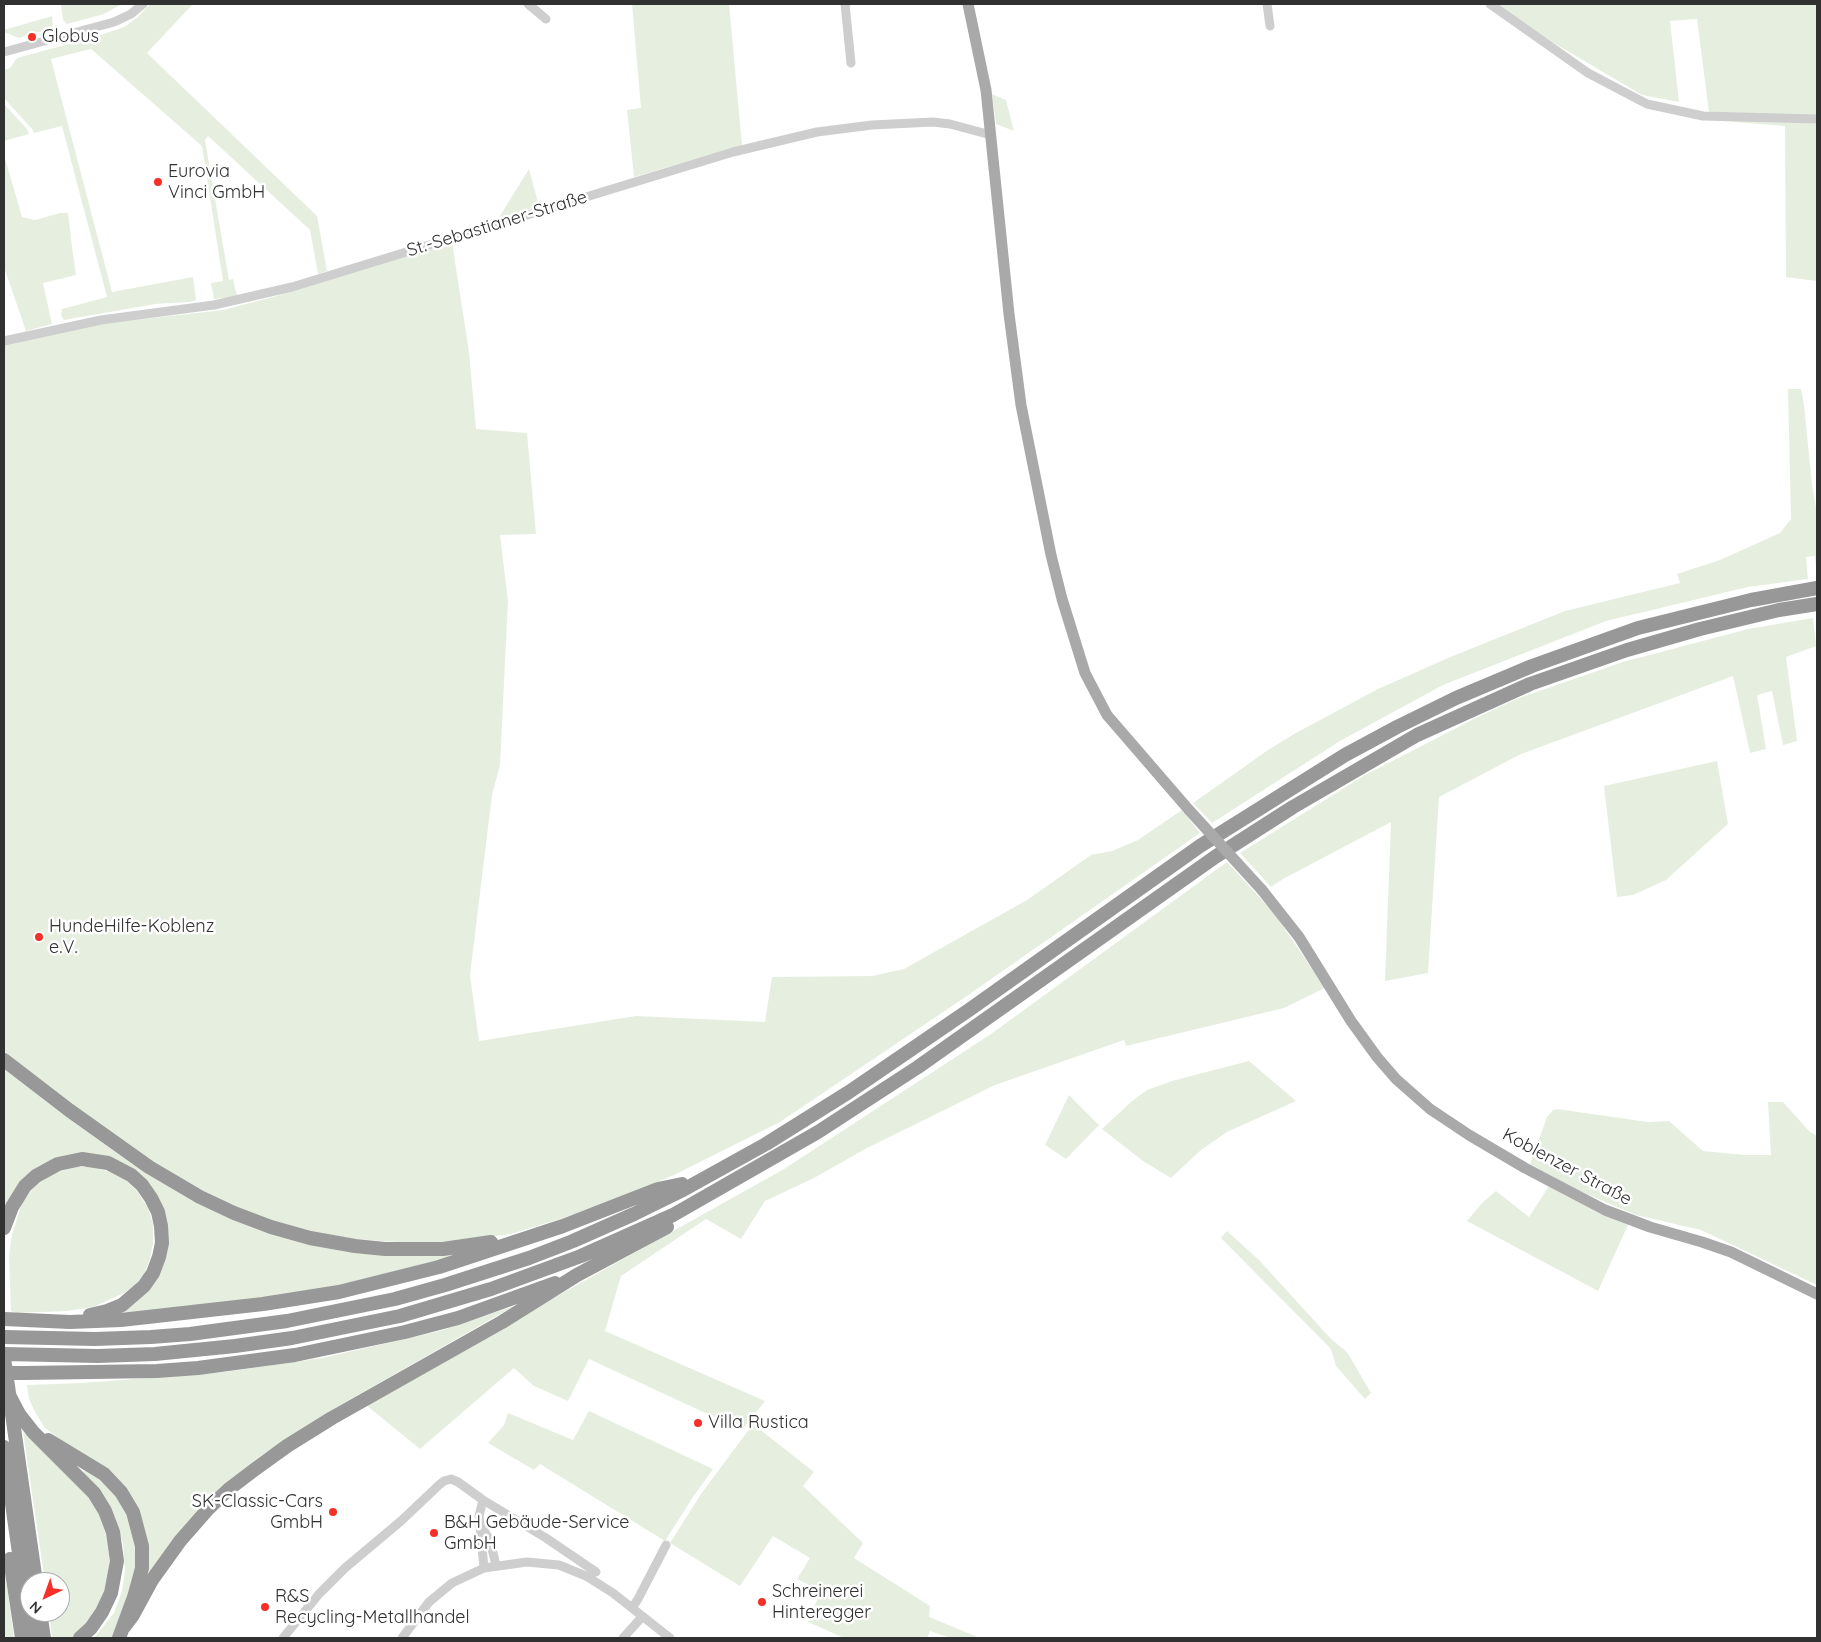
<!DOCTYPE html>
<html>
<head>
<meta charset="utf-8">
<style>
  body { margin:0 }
  #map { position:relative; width:1821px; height:1642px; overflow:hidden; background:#fff; font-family:Quicksand,sans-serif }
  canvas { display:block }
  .frame { position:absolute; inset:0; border:5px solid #313131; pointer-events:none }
  .north { position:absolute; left:20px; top:1572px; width:50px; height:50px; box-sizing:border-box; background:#fff; border:1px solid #adadad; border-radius:50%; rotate:222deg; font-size:14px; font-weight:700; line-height:20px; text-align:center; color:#313131 }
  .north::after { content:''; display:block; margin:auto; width:18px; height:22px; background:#f43028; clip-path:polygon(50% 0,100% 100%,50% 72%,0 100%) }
</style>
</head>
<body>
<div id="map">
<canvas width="1821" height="1642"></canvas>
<div class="frame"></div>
<div class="north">N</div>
</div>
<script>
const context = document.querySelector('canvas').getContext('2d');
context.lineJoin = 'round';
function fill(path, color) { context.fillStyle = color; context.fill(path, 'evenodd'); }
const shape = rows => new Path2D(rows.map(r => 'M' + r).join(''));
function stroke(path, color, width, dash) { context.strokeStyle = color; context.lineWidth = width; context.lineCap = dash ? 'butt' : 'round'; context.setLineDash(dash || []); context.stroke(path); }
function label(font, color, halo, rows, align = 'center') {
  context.font = font + ' Quicksand,sans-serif'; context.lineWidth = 5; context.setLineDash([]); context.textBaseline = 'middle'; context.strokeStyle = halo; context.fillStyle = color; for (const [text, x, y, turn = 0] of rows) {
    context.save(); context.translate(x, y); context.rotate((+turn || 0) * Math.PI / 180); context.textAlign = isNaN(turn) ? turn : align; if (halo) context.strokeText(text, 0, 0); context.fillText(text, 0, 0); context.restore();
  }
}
fill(shape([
  [61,4,122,4,104,14,67,24,63,20],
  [150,4,193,4,147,53,317,216,327,271,318,274,310,230,208,136,205,140,229,280,233,279,237,296,214,299,211,283,223,281,202,146,91,49,51,59,112,292,193,277,196,300,190,302,155,304,64,320,61,316,62,309,107,297,62,126,34,133,32,129,4,98,4,70,10,68,17,58,98,36,124,27,138,17],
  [632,4,729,4,742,145,634,177,627,110,641,108],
  [1492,4,1817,4,1817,281,1786,277,1785,126,1710,120,1697,19,1670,21,1679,102,1642,95,1503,13],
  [52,16,53,29,35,33,34,31,28,32,28,35,19,38,4,32,4,30],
  [992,94,1006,100,1014,131,996,124],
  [4,104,27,129,29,134,4,141],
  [4,155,22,217,35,220,60,213,68,213,72,247,76,275,43,283,52,324,26,331,4,267],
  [529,169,539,206,498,219],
  [452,242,469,352,476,429,527,433,536,534,500,535,508,601,500,765,492,795,470,975,479,1041,636,1016,765,1022,772,977,872,976,904,969,1027,900,1091,855,1112,851,1138,840,1182,810,1200,833,964,998,780,1122,674,1175,625,1196,563,1218,511,1234,443,1243,410,1243,356,1239,312,1232,274,1221,237,1208,204,1191,152,1161,73,1106,17,1063,4,1051,4,345,100,324,223,310,273,297],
  [1788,389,1801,389,1804,405,1812,485,1817,513,1817,577,1815,556,1806,557,1808,579,1748,587,1606,621,1443,685,1340,741,1212,823,1193,803,1268,750,1294,734,1378,689,1448,658,1565,611,1680,583,1677,574,1720,560,1780,533,1791,519],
  [1813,618,1816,646,1786,657,1797,741,1783,745,1772,691,1757,695,1766,749,1750,753,1733,676,1521,754,1439,797,1428,973,1385,981,1391,822,1283,879,1271,887,1240,853,1365,775,1480,716,1519,698,1623,662,1748,629],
  [1717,761,1728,824,1666,880,1633,895,1617,897,1604,786],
  [1227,862,1274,913,1325,988,1284,1008,1126,1046,1124,1040,995,1085,867,1148,814,1178,765,1201,741,1239,706,1219,621,1276,605,1331,765,1401,742,1430,589,1359,568,1401,534,1386,514,1368,420,1449,366,1405,516,1319,784,1169,991,1034],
  [1249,1061,1296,1101,1227,1132,1201,1150,1171,1178,1143,1161,1102,1129,1131,1102,1147,1090,1172,1081],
  [4,1063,99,1135,283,1234,471,1252,314,1292,124,1314,114,1313,131,1303,166,1234,123,1165,47,1163,4,1217],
  [1069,1095,1099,1125,1066,1159,1045,1145],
  [1768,1102,1783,1102,1809,1131,1817,1136,1817,1285,1701,1230,1636,1215,1580,1191,1530,1164,1547,1117,1553,1110,1557,1109,1648,1122,1669,1121,1703,1151,1745,1155,1771,1155],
  [77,1167,93,1167,110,1172,126,1180,138,1192,148,1208,153,1224,153,1243,150,1259,144,1274,135,1285,124,1293,93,1307,67,1311,16,1313,11,1311,9,1257,12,1234,22,1203,36,1185,48,1177,62,1170],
  [1549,1186,1597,1212,1628,1225,1598,1291,1467,1221,1482,1203,1496,1191,1529,1217],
  [1227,1231,1259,1260,1331,1339,1347,1352,1371,1393,1365,1399,1336,1366,1331,1349,1221,1238],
  [514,1306,337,1407,262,1455,228,1481,201,1506,171,1541,144,1581,137,1508,73,1449,45,1428,35,1412,29,1399,27,1385,83,1383,225,1372,322,1358,440,1331],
  [589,1411,713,1469,693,1497,665,1541,540,1464,534,1470,488,1443,504,1425,508,1413,573,1440],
  [753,1424,814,1472,803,1486,863,1543,854,1558,930,1606,929,1617,980,1638,950,1638,930,1631,927,1638,844,1638,808,1622,821,1591,797,1579,810,1558,773,1536,740,1586,670,1543,701,1494],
  [23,1432,73,1479,87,1495,100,1516,106,1531,110,1551,109,1574,104,1594,90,1620,73,1638,52,1638,49,1612,60,1612,60,1582,45,1582],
  [87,1467,114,1492,124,1508,133,1528,137,1549,135,1567,127,1596,112,1638,94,1638,114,1613,122,1591,125,1571,123,1543,117,1527,83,1473],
  [4,1562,14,1638,4,1638]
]), '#e6efdf');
stroke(shape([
  [528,4,546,19],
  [845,4,851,63],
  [1267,4,1270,26],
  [1490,4,1588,73,1647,104,1703,116,1817,119],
  [4,52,114,22,131,14,143,4],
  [4,341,101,320,214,305,292,287,733,152,817,132,872,125,933,122,950,124,991,135],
  [483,1500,479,1516,484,1568],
  [481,1525,490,1541,496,1565],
  [632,1608,638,1599,666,1545],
  [283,1638,319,1594,345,1568,401,1521,439,1485,444,1481,451,1479,458,1482,483,1500,546,1538,596,1572],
  [402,1638,429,1602,452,1583,484,1568,527,1562,559,1565,586,1576,613,1593,670,1638],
  [623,1638,642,1617]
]), '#cecece', 9);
stroke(shape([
  [968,4,986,90,1009,314,1021,405,1051,555,1062,599,1085,673,1107,715,1189,810],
  [1262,890,1299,937,1351,1021,1377,1057,1396,1079,1430,1109,1469,1135,1525,1168,1605,1210,1650,1227,1702,1242,1731,1252,1817,1294]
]), '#a9a9a9', 11);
stroke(shape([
  [4,1060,69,1110,149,1167,200,1197,234,1213,271,1227,310,1238,355,1246,385,1249,443,1249,491,1242],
  [4,1228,12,1207,25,1186,36,1176,58,1164,82,1159,108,1163,131,1175,142,1185,151,1198,158,1212,161,1226,162,1243,159,1257,153,1273,144,1286,122,1305,107,1311,90,1315],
  [4,1319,70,1322,121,1320,263,1304,339,1292,439,1267,563,1226,658,1189,682,1184],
  [4,1337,95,1339,151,1337,190,1334,287,1321,395,1299,445,1285,529,1258,573,1241,634,1214,683,1190,766,1144,849,1092,969,1010,1200,846,1345,755,1397,727,1456,698,1532,666,1638,628,1751,600,1817,588],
  [4,1354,98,1356,155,1354,235,1346,292,1338,400,1316,491,1289,581,1256,673,1215,818,1132,918,1067,1215,857,1293,807,1417,735,1530,684,1627,650,1700,629,1779,610,1817,604],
  [4,1358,36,1582],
  [24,1373,157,1371,198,1368,295,1355,405,1332,458,1318,555,1283],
  [8,1393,19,1414,33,1432,94,1493,105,1511,113,1532,117,1561,111,1593,102,1612,91,1628,80,1638],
  [48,1440,104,1474,121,1492,133,1512,142,1546,142,1568,134,1597,119,1638],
  [4,1447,31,1638],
  [10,1559,22,1638],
  [40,1612,44,1638],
  [124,1627,133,1615,152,1580,180,1541,208,1509,229,1489,254,1470,287,1446,332,1418,502,1322,577,1275,667,1227]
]), '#989898', 14);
stroke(shape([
  [1189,810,1262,890]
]), '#a9a9a9', 11);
stroke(shape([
  [4,1373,24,1373]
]), '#989898', 14);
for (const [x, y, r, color] of [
  [32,37,5,"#f43028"],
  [158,182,5,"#f43028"],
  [39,937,5,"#f43028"],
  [698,1423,5,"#f43028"],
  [333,1512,5,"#f43028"],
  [434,1533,5,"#f43028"],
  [762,1602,5,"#f43028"],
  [265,1607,5,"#f43028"]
]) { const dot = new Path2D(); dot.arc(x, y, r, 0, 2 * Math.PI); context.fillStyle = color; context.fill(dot); stroke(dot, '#fff', 2); }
label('18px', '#313131', '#fff', [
  ["Globus",42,37],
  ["Eurovia",168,172],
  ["Vinci GmbH",168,193],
  ["HundeHilfe-Koblenz",49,927],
  ["e.V.",49,948],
  ["Villa Rustica",708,1423],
  ["SK-Classic-Cars",323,1502,"right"],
  ["GmbH",323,1523,"right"],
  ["B&H Gebäude-Service",444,1523],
  ["GmbH",444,1544],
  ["Schreinerei",772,1592],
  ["Hinteregger",772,1613],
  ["R&S",275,1597],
  ["Recycling-Metallhandel",275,1618]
], 'left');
label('18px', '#313131', '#fff', [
  ["St.-Sebastianer-Straße",497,224,-17],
  ["Koblenzer Straße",1567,1167,28]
]);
</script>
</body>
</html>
